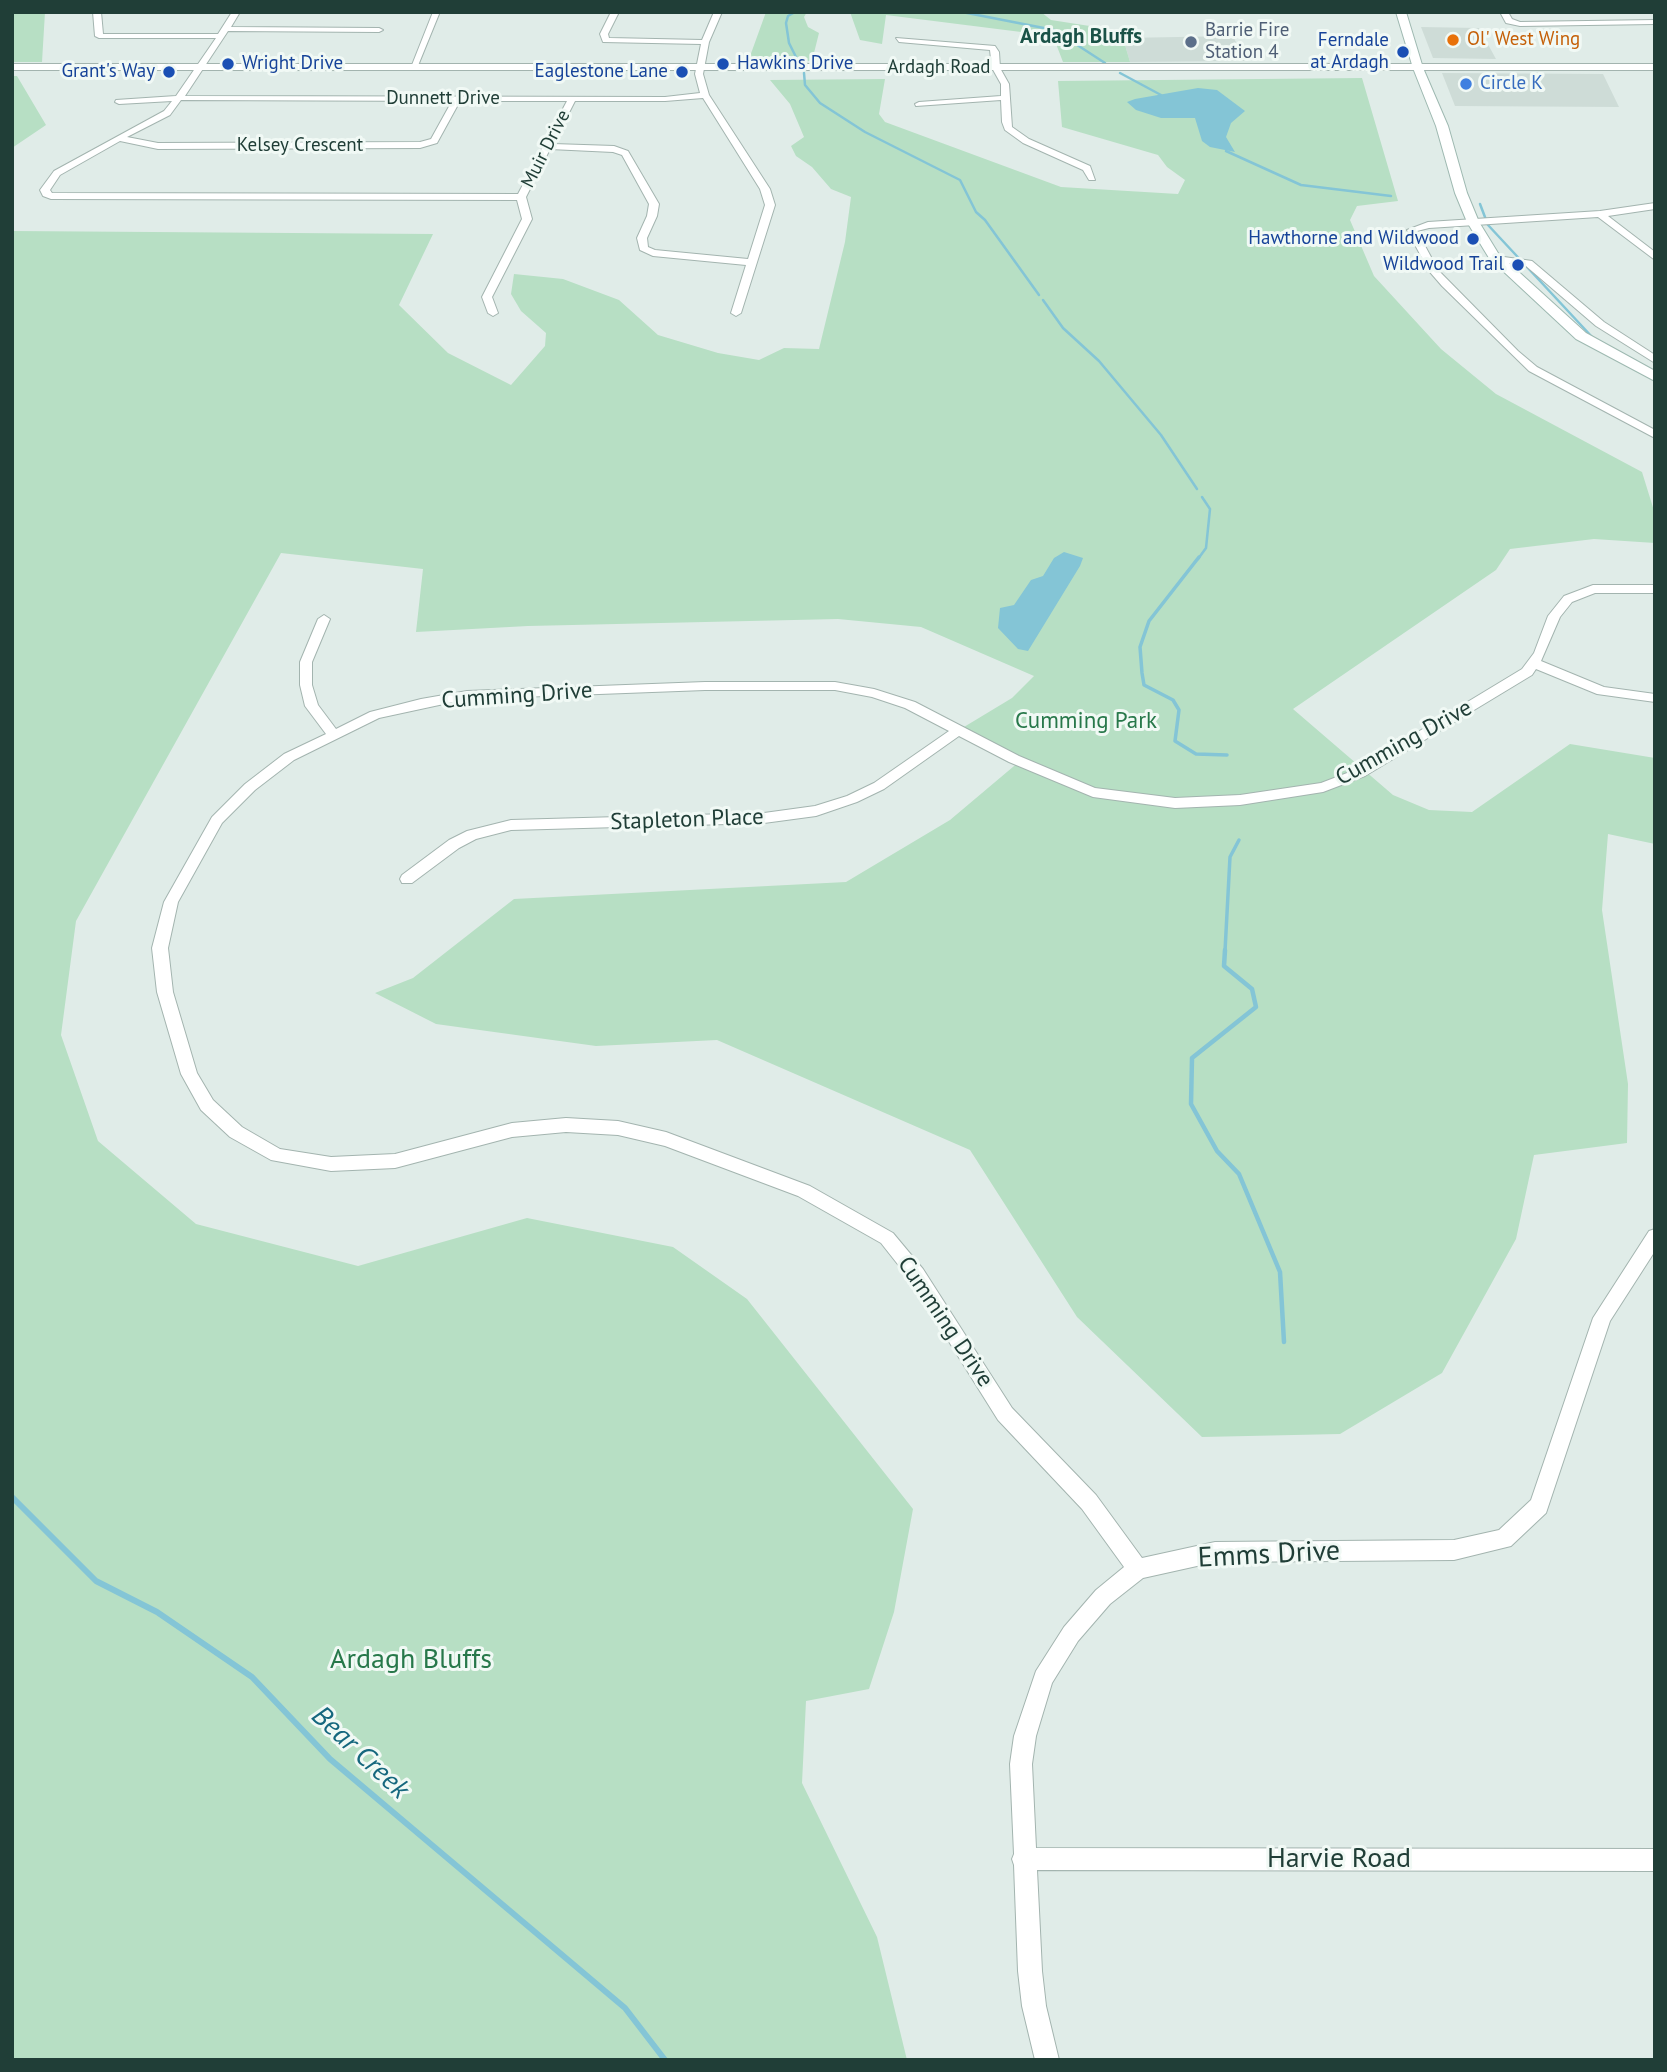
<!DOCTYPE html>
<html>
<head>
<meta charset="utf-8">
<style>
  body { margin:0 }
  #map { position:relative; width:1667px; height:2072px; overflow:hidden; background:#e0ece8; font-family:"PT Sans",sans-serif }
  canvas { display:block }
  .frame { position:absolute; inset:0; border:14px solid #203e37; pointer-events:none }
</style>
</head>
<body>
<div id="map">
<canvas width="1667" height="2072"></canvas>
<div class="frame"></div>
</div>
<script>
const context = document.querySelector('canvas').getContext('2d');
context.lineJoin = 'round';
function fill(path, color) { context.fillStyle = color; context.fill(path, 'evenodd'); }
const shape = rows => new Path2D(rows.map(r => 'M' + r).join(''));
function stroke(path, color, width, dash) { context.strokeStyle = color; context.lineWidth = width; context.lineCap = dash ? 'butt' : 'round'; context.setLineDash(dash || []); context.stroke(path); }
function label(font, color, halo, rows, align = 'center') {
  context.font = font + ' "PT Sans",sans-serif'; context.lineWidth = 6; context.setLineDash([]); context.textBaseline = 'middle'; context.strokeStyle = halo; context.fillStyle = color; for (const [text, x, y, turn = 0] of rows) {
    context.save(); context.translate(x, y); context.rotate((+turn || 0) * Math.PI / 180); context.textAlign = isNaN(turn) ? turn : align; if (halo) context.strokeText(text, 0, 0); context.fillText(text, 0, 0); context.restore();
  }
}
fill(shape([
  [1421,27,1479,28,1496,59,1433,58],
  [1233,36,1245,61,1130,62,1123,38],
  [1442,73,1603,74,1619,107,1455,106]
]), '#cedcd7');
fill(shape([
  [12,12,45,12,42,62,12,62],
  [766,12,807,12,804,17,808,27,819,33,812,61,749,59],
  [850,12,1041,12,1051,20,1109,29,1123,38,1130,62,1063,62,1053,36,886,15,882,44,860,40],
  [12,76,17,76,46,125,12,148],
  [1362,78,1398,201,1357,206,1350,220,1374,276,1441,349,1496,394,1642,472,1655,514,1655,543,1594,539,1510,549,1496,570,1293,709,1393,795,1429,810,1472,812,1570,744,1655,758,1655,844,1608,834,1602,910,1628,1084,1627,1143,1534,1155,1516,1239,1442,1373,1340,1434,1202,1437,1077,1317,970,1150,717,1040,596,1046,436,1024,375,993,413,978,514,899,846,882,950,820,1020,761,959,730,1012,698,1034,676,921,627,838,619,528,626,416,632,423,569,281,553,76,921,61,1035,98,1141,196,1224,358,1266,527,1218,673,1247,747,1299,913,1509,894,1612,869,1689,806,1701,802,1783,877,1937,907,2060,12,2060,12,231,433,234,399,305,448,353,511,385,545,346,546,333,521,311,511,294,514,274,563,279,619,300,658,335,718,353,759,360,784,348,819,349,845,242,851,197,831,189,812,167,796,156,791,146,804,137,790,104,770,80,885,79,879,114,885,122,1061,187,1178,194,1185,180,1167,167,1158,155,1062,127,1058,81]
]), '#b7dfc4');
fill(shape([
  [1198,88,1217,90,1245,111,1231,123,1226,137,1235,152,1210,147,1202,141,1195,118,1161,118,1136,110,1127,102,1135,99],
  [1064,552,1083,558,1080,566,1028,651,1018,649,998,628,1000,608,1014,605,1031,580,1043,576,1054,558]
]), '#84c5d6');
stroke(shape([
  [795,12,788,16,786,23,789,43,797,59],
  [962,12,1054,30,1105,63],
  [804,73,805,85,820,103,865,132,960,180,976,212,985,220,1039,295],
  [1120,73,1161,95],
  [1226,151,1301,185,1391,196],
  [1480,204,1488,225,1593,338],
  [1043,300,1063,328,1099,361,1161,435,1197,489],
  [1198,559,1206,548,1210,509,1202,497]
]), '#84c5d6', 2.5);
stroke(shape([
  [1199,557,1149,621,1140,647,1142,673,1144,685,1173,700,1179,710,1175,741,1196,754,1227,755],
  [1225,951,1230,857,1239,840]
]), '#84c5d6', 3.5);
stroke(shape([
  [1225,950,1224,966,1252,989,1256,1007,1192,1058,1191,1104,1217,1151,1239,1174,1280,1272,1284,1342]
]), '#84c5d6', 4.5);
stroke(shape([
  [12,1497,96,1581,157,1612,252,1677,330,1759,625,2008,665,2060]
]), '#84c5d6', 6);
const minor = shape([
  [93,12,101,12,103,34,218,34,232,12,240,12,231,27,379,28,383,30,379,32,228,31,185,96,665,97,700,93,695,74,701,44,603,42,600,34,611,12,619,12,608,34,609,38,702,40,714,12,722,12,709,42,703,74,709,95,770,189,775,205,741,313,736,316,731,313,746,265,653,256,640,250,637,238,647,216,649,204,622,155,613,152,550,149,526,197,532,219,492,297,498,313,493,316,488,313,482,297,522,219,517,200,51,199,43,196,40,190,54,171,164,111,172,101,119,104,115,102,116,100,176,96,216,38,99,38,95,36,93,12],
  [703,98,760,189,765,205,748,259,655,250,648,247,647,238,657,216,659,204,628,151,614,146,553,144,575,101,665,101,703,98],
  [181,100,452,101,431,139,420,142,158,143,127,137,170,115,181,100],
  [460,101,567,101,518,194,52,193,50,190,60,175,120,141,158,149,420,148,437,143,460,101],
  [433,12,439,14,417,68,410,70,433,12],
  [1500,12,1508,12,1512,19,1520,22,1655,20,1655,24,1520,26,1506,23,1500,12],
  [896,38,995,46,999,52,1000,68,1009,84,1012,127,1029,139,1090,166,1095,180,1089,180,1083,170,1023,143,1005,130,1002,122,1001,100,916,106,915,104,919,102,1001,96,1001,84,992,68,990,50,899,42,896,38],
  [1655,203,1655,209,1608,216,1655,252,1655,260,1598,217,1429,228,1417,231,1438,270,1518,351,1537,367,1655,430,1655,438,1529,371,1442,286,1429,271,1407,230,1428,222,1600,211,1655,203],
  [1497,256,1532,261,1604,322,1655,355,1655,363,1596,326,1526,266,1494,261,1492,259,1497,256],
  [1593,585,1655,585,1655,593,1595,593,1572,602,1560,617,1541,661,1604,687,1655,694,1655,702,1597,694,1536,669,1532,675,1365,776,1323,792,1240,805,1175,808,1093,797,1009,762,959,736,884,789,857,802,816,816,764,823,511,830,476,839,459,848,412,883,402,883,400,879,402,875,449,840,467,831,511,820,764,813,815,806,847,796,874,783,949,731,905,708,872,697,835,690,705,690,467,699,379,718,294,760,255,790,222,823,178,902,168,948,173,992,197,1073,213,1100,242,1127,280,1149,331,1157,395,1154,512,1123,566,1118,618,1121,666,1132,810,1186,893,1233,923,1269,1012,1408,1096,1495,1142,1558,1215,1542,1454,1540,1499,1530,1531,1500,1593,1318,1649,1231,1655,1229,1655,1251,1610,1321,1546,1513,1511,1546,1454,1560,1215,1562,1143,1578,1110,1604,1078,1641,1052,1683,1036,1736,1032,1764,1036,1848,1655,1849,1655,1871,1037,1870,1042,1971,1046,2006,1059,2060,1035,2060,1022,2006,1018,1971,1014,1865,1012,1859,1014,1854,1010,1764,1014,1736,1036,1671,1064,1627,1096,1590,1124,1567,1082,1509,998,1420,911,1281,881,1243,798,1196,665,1146,618,1135,566,1132,512,1137,395,1168,331,1171,271,1160,230,1137,201,1110,181,1074,157,992,152,948,164,902,212,817,245,784,284,754,326,734,305,706,300,685,300,662,318,619,324,615,330,619,312,662,312,685,318,705,336,729,370,712,421,699,467,691,705,682,835,682,874,689,915,702,1019,756,1095,788,1175,798,1240,795,1321,783,1355,770,1522,669,1534,653,1548,616,1564,596,1593,585]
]);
const tertiary = shape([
  [12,64,1655,64,1655,70,12,70,12,64]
]);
const secondary = shape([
  [1396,12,1406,12,1423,68,1448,126,1467,193,1479,222,1498,253,1586,333,1655,371,1655,381,1576,339,1489,258,1467,222,1455,193,1436,126,1413,68,1396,12]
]);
stroke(minor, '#a3b4af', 2);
stroke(tertiary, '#a3b4af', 2);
stroke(secondary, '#9eb9b1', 2);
fill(minor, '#fff');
fill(tertiary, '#fff');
fill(secondary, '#fff');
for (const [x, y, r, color] of [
  [1453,40,7,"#e8710a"],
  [1191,42,7,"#5c6f8a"],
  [1403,52,7,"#1a4fb4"],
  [228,64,7,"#1a4fb4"],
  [723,64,7,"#1a4fb4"],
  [169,72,7,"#1a4fb4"],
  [682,72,7,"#1a4fb4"],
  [1466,84,7,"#3f7fe0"],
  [1473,239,7,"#1a4fb4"],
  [1518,265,7,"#1a4fb4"]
]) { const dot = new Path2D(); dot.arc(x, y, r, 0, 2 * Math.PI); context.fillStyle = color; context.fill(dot); stroke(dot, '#f1f9f5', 2.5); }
label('19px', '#4e5e75', '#f1f9f5', [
  ["Barrie Fire",1205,31],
  ["Station 4",1205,53]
], 'left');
label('19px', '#c56008', '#f1f9f5', [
  ["Ol' West Wing",1467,40]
], 'left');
label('19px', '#164399', '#f1f9f5', [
  ["Ferndale",1389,41],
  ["at Ardagh",1389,63],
  ["Wright Drive",242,64,"left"],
  ["Hawkins Drive",737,64,"left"],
  ["Grant's Way",155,72],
  ["Eaglestone Lane",668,72],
  ["Hawthorne and Wildwood",1459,239],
  ["Wildwood Trail",1504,265]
], 'right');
label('19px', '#203e37', '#f1f9f5', [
  ["Ardagh Road",939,68],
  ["Dunnett Drive",443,99],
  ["Kelsey Crescent",300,146],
  ["Muir Drive",546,149,-63]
]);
label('19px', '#366cbe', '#f1f9f5', [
  ["Circle K",1480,84]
], 'left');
label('bold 21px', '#1a5247', '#f1f9f5', [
  ["Ardagh Bluffs",1081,37]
]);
label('23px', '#203e37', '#f1f9f5', [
  ["Cumming Drive",517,696,-4],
  ["Cumming Drive",1404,743,-29],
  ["Stapleton Place",687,820,-2],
  ["Cumming Drive",945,1322,56]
]);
label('23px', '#27784a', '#f1f9f5', [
  ["Cumming Park",1086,721]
]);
label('28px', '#203e37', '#f1f9f5', [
  ["Emms Drive",1269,1555,-3],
  ["Harvie Road",1339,1859]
]);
label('28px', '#27784a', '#f1f9f5', [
  ["Ardagh Bluffs",411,1660]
]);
label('italic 28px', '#15677e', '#f1f9f5', [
  ["Bear Creek",360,1753,43]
]);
</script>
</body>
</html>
